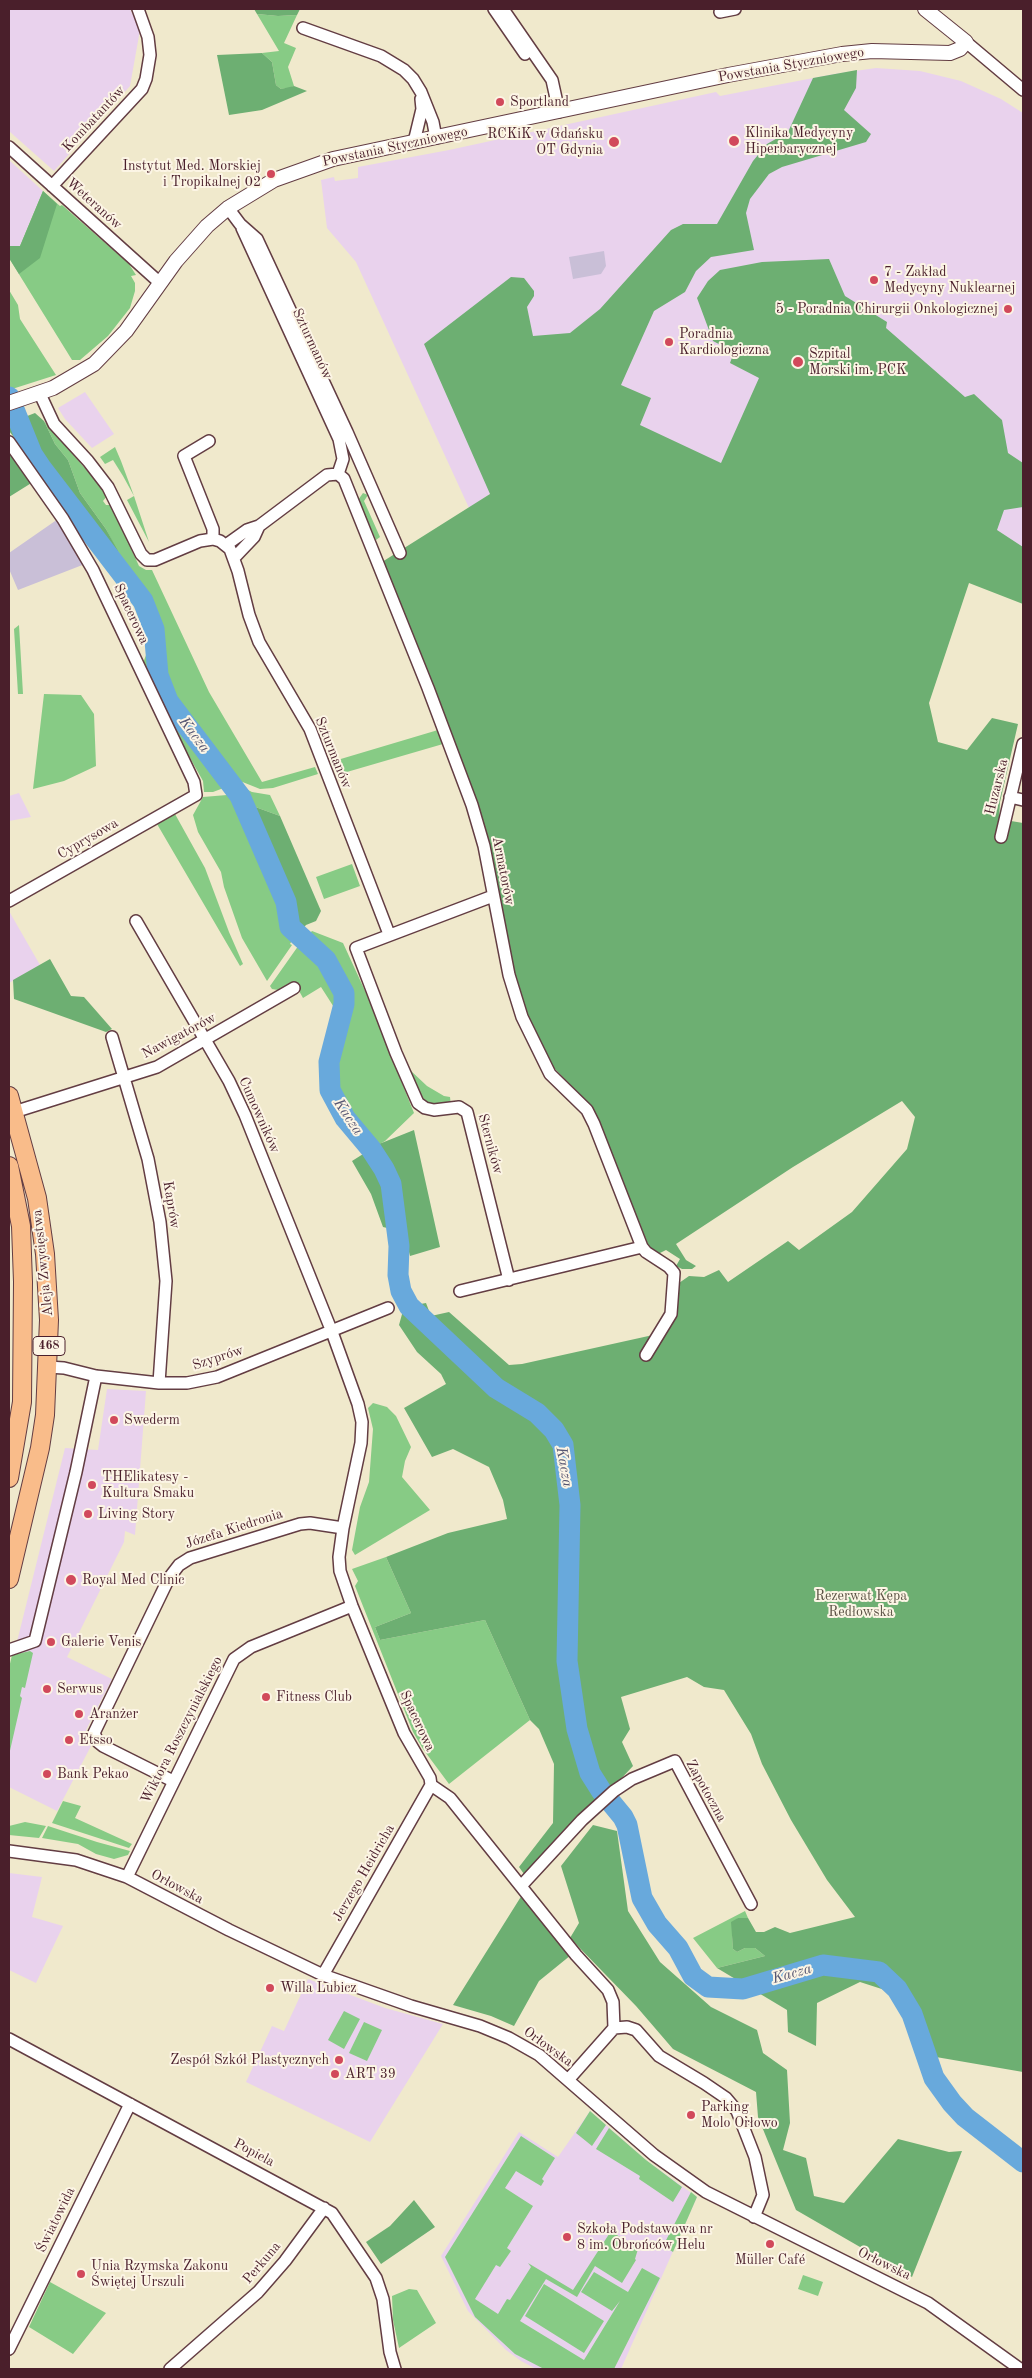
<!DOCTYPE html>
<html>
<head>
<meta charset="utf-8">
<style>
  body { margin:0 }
  #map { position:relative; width:1032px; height:2378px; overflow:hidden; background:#f0e9cc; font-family:"Old Standard TT",serif }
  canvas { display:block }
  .frame { position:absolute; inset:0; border:10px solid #4a1f2b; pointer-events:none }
</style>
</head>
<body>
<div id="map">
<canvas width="1032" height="2378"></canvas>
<div class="frame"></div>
</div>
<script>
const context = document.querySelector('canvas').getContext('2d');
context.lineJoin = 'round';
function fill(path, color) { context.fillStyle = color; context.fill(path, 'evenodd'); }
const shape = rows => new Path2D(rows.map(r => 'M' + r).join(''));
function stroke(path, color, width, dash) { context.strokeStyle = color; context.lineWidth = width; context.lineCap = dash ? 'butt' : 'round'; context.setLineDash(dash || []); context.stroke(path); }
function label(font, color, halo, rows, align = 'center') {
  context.font = font + ' "Old Standard TT",serif'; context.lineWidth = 4; context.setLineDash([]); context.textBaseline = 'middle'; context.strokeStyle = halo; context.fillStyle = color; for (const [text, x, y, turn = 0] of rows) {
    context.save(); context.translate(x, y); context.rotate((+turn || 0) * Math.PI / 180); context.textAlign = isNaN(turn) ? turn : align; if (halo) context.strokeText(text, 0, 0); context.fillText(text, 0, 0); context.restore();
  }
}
fill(shape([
  [9,9,130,9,140,30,130,86,54,171,9,131],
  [876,68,920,71,961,81,1001,99,1023,113,1023,560,490,494,469,508,356,262,327,228,321,180,334,177,335,181,358,178,358,167,449,150,716,92,720,96,834,74],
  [9,160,43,191,20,246,9,246],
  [85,392,114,434,92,448,65,419,58,408],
  [19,793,31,817,9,821,9,796],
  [9,911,40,965,9,983],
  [107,1389,146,1391,135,1535,125,1531,124,1542,67,1657,112,1679,86,1730,91,1746,57,1811,9,1787,9,1674,65,1448,98,1450],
  [9,1873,42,1877,32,1917,63,1926,36,1983,9,1970],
  [308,1979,385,2008,443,2024,370,2142,246,2082,272,2026,284,2031],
  [590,2111,646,2160,697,2197,621,2369,536,2369,521,2361,506,2350,468,2311,441,2256,519,2132,558,2157]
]), '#e9d2ed');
fill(shape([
  [604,251,606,266,601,274,573,279,569,257],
  [58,519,85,564,18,590,9,569,9,553]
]), '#c9bfd7');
fill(shape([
  [257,14,278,16,297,15,284,43,296,48,288,67,294,86,289,88,281,89,276,85,272,62,262,53,279,51],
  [43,191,60,206,62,205,129,264,136,275,131,276,135,283,135,291,130,308,108,336,80,360,72,360,9,258,9,246,20,246],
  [9,290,18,305,20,319,56,375,9,390],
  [44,421,96,481,107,496,103,501,106,505,110,505,117,518,139,566,146,570,152,570,209,692,262,782,315,767,318,774,273,788,260,789,240,781,234,784,188,726,176,707,165,683,164,647,162,629,154,610,133,576,118,563,117,551,106,529,80,493,68,460,55,444],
  [115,447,121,461,134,496,149,542,127,500,134,496,123,476,113,460,105,464,100,457],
  [363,493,368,495,364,501,380,537,376,540,358,500],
  [19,625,23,694,18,694,14,629],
  [151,642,155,675,165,700,229,786,213,792,204,792,203,781,177,735,143,663],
  [44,694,81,695,94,714,96,766,64,781,33,789],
  [438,730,443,744,340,774,334,761],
  [242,787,252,792,270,795,280,816,250,805,247,806,245,795,241,788],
  [232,792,249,823,282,902,288,929,295,936,290,944,292,945,267,981,242,938,224,887,221,872,198,832,193,815,203,797,227,795],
  [175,814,205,868,229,932,243,964,240,966,157,824],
  [352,864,360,886,324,899,316,877],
  [312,931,343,943,366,993,414,1113,385,1141,373,1148,338,1091,335,1077,336,1064,344,1034,346,1007,349,1003,347,993,326,957,305,938],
  [301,942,319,957,340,992,341,1009,337,1012,321,987,303,998,294,982,278,990,272,989,270,986],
  [410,1070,427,1086,444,1096,450,1097,451,1106,430,1106,422,1101,406,1071],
  [373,1403,387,1407,396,1416,411,1447,405,1461,402,1477,430,1510,355,1555,352,1550,360,1507,369,1482,373,1429,368,1408],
  [386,1557,411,1613,375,1627,380,1640,485,1620,530,1720,449,1784,423,1749,413,1732,355,1586,358,1581,352,1569],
  [30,1651,33,1653,25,1688,22,1687,20,1696,22,1698,9,1755,9,1668,12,1655],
  [63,1801,81,1806,75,1818,132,1844,129,1848,52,1823],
  [25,1822,46,1826,39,1838,9,1835,9,1826],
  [48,1826,97,1842,130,1851,128,1855,114,1859,96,1854,78,1844,42,1838],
  [745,1911,748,1918,738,1918,732,1932,733,1949,737,1952,745,1948,755,1948,765,1956,717,1968,693,1938],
  [344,2011,360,2019,344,2049,328,2040],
  [364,2022,382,2030,367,2061,349,2053],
  [590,2111,606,2125,592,2146,576,2133],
  [609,2128,646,2160,682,2187,673,2202,639,2179,640,2176,596,2149],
  [521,2136,555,2158,542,2179,544,2181,541,2186,516,2171,505,2188,533,2206,507,2248,511,2251,500,2267,496,2265,475,2299,498,2314,507,2299,510,2300,531,2267,528,2263,573,2290,611,2231,638,2249,635,2259,636,2260,622,2283,595,2266,577,2297,546,2279,520,2321,584,2360,620,2301,612,2311,581,2292,594,2272,628,2292,642,2268,660,2278,614,2369,544,2369,515,2354,475,2317,445,2257],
  [691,2192,697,2197,673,2252,663,2246],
  [803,2275,823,2282,818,2296,798,2289],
  [50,2282,106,2313,73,2354,29,2327],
  [544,2284,604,2321,584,2353,525,2316],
  [409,2289,417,2290,436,2323,399,2348,393,2320,392,2296]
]), '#87cb85');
fill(shape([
  [254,9,300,9,297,15,278,16,257,14],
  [262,53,272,62,276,85,281,89,294,86,307,91,262,110,229,115,217,55],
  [857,70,856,88,844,110,871,134,866,142,782,167,769,174,750,199,746,213,754,250,711,257,696,271,685,292,654,311,621,385,651,398,640,425,721,463,759,378,730,363,734,352,713,341,697,298,708,281,720,270,762,262,829,259,845,296,887,322,886,328,965,397,974,394,1002,420,1008,453,1023,463,1023,507,1004,510,997,530,1023,547,1023,604,969,583,929,703,938,742,967,750,992,718,1018,724,1000,802,999,819,1023,823,1023,2072,936,2057,891,1992,860,1982,817,2003,816,2046,788,2032,787,2010,717,1968,765,1956,755,1948,745,1948,737,1952,733,1949,731,1922,738,1918,748,1918,756,1932,764,1932,775,1927,790,1933,855,1917,827,1880,791,1820,762,1764,751,1734,724,1690,704,1687,687,1677,621,1697,630,1729,622,1742,633,1766,617,1783,593,1802,524,1874,519,1867,553,1823,554,1764,539,1729,530,1720,485,1620,380,1640,375,1627,411,1613,386,1557,448,1533,507,1519,503,1500,489,1467,453,1449,432,1457,404,1408,446,1384,441,1374,417,1352,399,1325,404,1307,426,1303,431,1316,449,1312,509,1365,522,1364,653,1335,660,1340,679,1283,689,1276,704,1277,719,1270,728,1282,788,1241,799,1250,852,1212,907,1149,915,1117,902,1101,793,1167,676,1244,686,1260,696,1266,692,1269,682,1269,676,1266,680,1259,666,1250,658,1254,650,1249,597,1117,586,1101,554,1068,542,1049,527,1016,514,977,497,891,382,562,490,494,424,344,511,277,524,278,534,291,534,296,527,307,533,336,570,333,600,309,671,230,683,224,717,224,753,161,767,144,788,132,813,78],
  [43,191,57,204,40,258,19,274,9,258,9,246,20,246],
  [35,413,44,421,55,444,68,460,80,493,106,529,118,551,118,563,112,565,102,557,77,517,9,431,9,423],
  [9,448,33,482,9,497],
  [250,805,280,816,321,911,316,921,306,925,299,933,293,925,290,905,277,870,247,806],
  [50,959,71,996,84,997,112,1029,106,1032,14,999,13,980],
  [414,1130,440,1247,410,1256,404,1232,383,1227,371,1194,352,1161,379,1144],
  [593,1825,617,1831,628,1911,660,1962,711,2007,757,2030,763,2053,787,2070,790,2123,783,2150,806,2158,814,2196,844,2203,898,2139,949,2152,962,2151,912,2277,796,2210,758,2117,756,2092,673,2049,636,2006,570,1938,579,1923,561,1866],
  [522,1895,571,1955,539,1981,514,2026,491,2016,453,2005],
  [414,2200,435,2227,381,2264,366,2242,390,2226]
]), '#6daf72');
stroke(shape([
  [9,397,32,454,42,469,143,601,154,629,158,675,168,701,240,796,286,902,290,927,326,960,344,993,344,1004,329,1062,330,1090,345,1118,371,1149,384,1169,391,1184,399,1246,398,1275,401,1291,409,1306,496,1388,537,1413,554,1430,563,1445,570,1505,567,1661,577,1729,590,1773,602,1792],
  [609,1800,623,1817,627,1825,642,1898,657,1924,678,1948,693,1976,708,1987,743,1989,823,1965,879,1972,897,1989,912,2014,934,2078,952,2103,965,2117,1023,2162]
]), '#68a9dc', 21);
const minor = shape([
  [494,9,525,54],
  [503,9,552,80,559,112],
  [720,12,735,9],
  [303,28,381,56,404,70,413,79,421,92,433,122,436,138],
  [966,42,1023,90],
  [414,142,422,109,421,99],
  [9,147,160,283],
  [52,186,142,89,146,79,150,55,148,37,138,9],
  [228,208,240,224,257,239,347,432,400,553],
  [242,228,339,439,343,459,338,474],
  [40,394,54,424,88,461,108,487,141,554,147,560,155,560,200,541,213,539,220,541,230,549,238,571,249,615,259,642,310,729,389,934],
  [209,441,184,456,213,529,213,539],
  [9,442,63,519,93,570,194,782,196,795,9,901],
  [338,474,344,479,428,688,472,805,484,846,509,975,522,1017,550,1074,587,1110,594,1124,642,1247,646,1252,669,1267,674,1273,671,1314,646,1355],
  [226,545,247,530,259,526,327,475,338,474],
  [234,558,254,537,259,526],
  [1010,797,1023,800],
  [1001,837,1023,744],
  [493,896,356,948,396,1053,418,1103,425,1108,434,1110,459,1107,467,1112,509,1280],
  [136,921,229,1081,245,1115,332,1332,358,1404,362,1422,361,1443,343,1528,339,1557,340,1571,352,1606,404,1733,430,1778,431,1785],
  [112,1037,148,1159,160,1222,166,1281,159,1383],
  [14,1112,157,1067,294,988],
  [460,1291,642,1247],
  [48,1367,64,1368,96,1376,159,1383,187,1383,217,1377,388,1308],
  [9,1650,35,1641,76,1472,96,1376],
  [173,1781,103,1746,98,1742,94,1733,169,1578,179,1565,190,1558,300,1524,310,1523,343,1528],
  [431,1785,450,1798,576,1955,608,1990,613,2002,614,2028],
  [9,1851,76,1860,127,1877,229,1930,323,1975,411,2006,480,2026,509,2038,539,2055,654,2155,706,2192,928,2303,1020,2369],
  [127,1877,234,1659,251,1647,352,1606],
  [521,1886,582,1820,614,1791,632,1779,675,1761,751,1904],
  [323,1975,431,1785],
  [614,2028,627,2027,636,2030,659,2056,704,2083,726,2098,737,2111,755,2157,763,2195,754,2217],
  [9,2039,332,2213,376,2278,383,2299,390,2352,395,2369],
  [568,2080,614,2028],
  [9,2349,130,2104],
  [170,2369,258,2292,285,2261,324,2208]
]);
const tertiary = shape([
  [9,403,53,388,94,364,126,331,176,261,207,226,228,208,274,180,333,159,728,75,842,54,872,51,950,53,960,49,966,42,925,9]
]);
const primary = shape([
  [9,1096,37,1198,45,1254,49,1320,45,1415,40,1448,9,1579],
  [9,1166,21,1226,23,1282,22,1402,9,1478]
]);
stroke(minor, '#633d43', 14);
stroke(tertiary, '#633d43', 16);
stroke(primary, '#633d43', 20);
stroke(minor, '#fff', 11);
stroke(tertiary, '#fff', 14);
stroke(primary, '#f9bc8a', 18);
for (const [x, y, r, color] of [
  [500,102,5,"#d1495b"],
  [734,141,6,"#d1495b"],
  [614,142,6,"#d1495b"],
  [271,174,5,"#d1495b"],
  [874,280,5,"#d1495b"],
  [1008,309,5,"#d1495b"],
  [669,342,5,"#d1495b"],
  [798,362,6,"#d1495b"],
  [114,1420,5,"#d1495b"],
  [92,1485,5,"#d1495b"],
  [88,1514,5,"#d1495b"],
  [71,1580,6,"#d1495b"],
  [51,1642,5,"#d1495b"],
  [47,1689,5,"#d1495b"],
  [266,1697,5,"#d1495b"],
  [79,1714,5,"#d1495b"],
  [69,1740,5,"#d1495b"],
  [47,1774,5,"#d1495b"],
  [270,1988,5,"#d1495b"],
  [339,2060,5,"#d1495b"],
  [335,2074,5,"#d1495b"],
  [691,2115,5,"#d1495b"],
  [567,2237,5,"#d1495b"],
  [770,2244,5,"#d1495b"],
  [81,2274,5,"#d1495b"]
]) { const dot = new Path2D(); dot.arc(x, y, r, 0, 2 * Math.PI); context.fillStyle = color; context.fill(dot); stroke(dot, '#fcf5e5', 2); }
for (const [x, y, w] of [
  [49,1346,32]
]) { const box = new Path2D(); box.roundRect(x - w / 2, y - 9.5, w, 19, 4); context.fillStyle = '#fcf5e5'; context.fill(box); stroke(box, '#4a1f2b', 1); }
label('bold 12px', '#4a1f2b', null, [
  ["468",49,1346]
]);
label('14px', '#4a1f2b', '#fcf5e5', [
  ["Powstania Styczniowego",791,65,-10],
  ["Kombatantów",94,119,-47],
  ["Powstania Styczniowego",395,147,-12],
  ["Weteranów",94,204,42],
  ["Szturmanów",312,344,65],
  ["Spacerowa",131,614,65],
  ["Szturmanów",333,753,68],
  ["Huzarska",997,787,-76],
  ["Cyprysowa",88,839,-30],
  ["Armatorów",503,871,79],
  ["Nawigatorów",179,1036,-28],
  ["Cumowników",259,1115,66],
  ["Sterników",490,1144,75],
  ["Kaprów",171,1205,81],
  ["Aleja Zwycięstwa",43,1263,-96],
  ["Szyprów",218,1358,-18],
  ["Józefa Kiedronia",234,1529,-18],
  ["Spacerowa",417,1721,65],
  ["Wiktora Roszczynialskiego",182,1730,-63],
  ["Zapotoczna",706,1791,61],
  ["Jerzego Heidricha",364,1873,-60],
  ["Orłowska",177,1887,28],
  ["Orłowska",548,2047,36],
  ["Popiela",254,2153,28],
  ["Światowida",56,2220,-64],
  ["Perkuna",262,2263,-50],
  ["Orłowska",884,2264,26]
]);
label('14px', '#4a1f2b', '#fcf5e5', [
  ["Sportland",510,102],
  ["Klinika Medycyny",745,133],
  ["Hiperbarycznej",745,149],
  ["RCKiK w Gdańsku",603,134,"right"],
  ["OT Gdynia",603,150,"right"],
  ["Instytut Med. Morskiej",261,166,"right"],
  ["i Tropikalnej 02",261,182,"right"],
  ["7 - Zakład",884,272],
  ["Medycyny Nuklearnej",884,288],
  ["5 - Poradnia Chirurgii Onkologicznej",998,309,"right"],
  ["Poradnia",679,334],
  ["Kardiologiczna",679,350],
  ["Szpital",809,354],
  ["Morski im. PCK",809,370],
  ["Swederm",124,1420],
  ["THElikatesy -",102,1477],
  ["Kultura Smaku",102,1493],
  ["Living Story",98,1514],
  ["Royal Med Clinic",82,1580],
  ["Galerie Venis",61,1642],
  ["Serwus",57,1689],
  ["Fitness Club",276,1697],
  ["Aranżer",89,1714],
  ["Etsso",79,1740],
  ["Bank Pekao",57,1774],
  ["Willa Lubicz",280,1988],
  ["Zespół Szkół Plastycznych",329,2060,"right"],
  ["ART 39",345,2074],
  ["Parking",701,2107],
  ["Molo Orłowo",701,2123],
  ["Szkoła Podstawowa nr",577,2229],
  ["8 im. Obrońców Helu",577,2245],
  ["Müller Café",770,2260,"center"],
  ["Unia Rzymska Zakonu",91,2266],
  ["Świętej Urszuli",91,2282]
], 'left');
label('14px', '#5c5346', '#fcf5e5', [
  ["Rezerwat Kępa",861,1596],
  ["Redłowska",861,1612]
]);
label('italic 15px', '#565672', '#fcf5e5', [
  ["Kacza",194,735,53],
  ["Kacza",348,1117,56],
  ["Kacza",564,1467,80],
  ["Kacza",792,1974,-16]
]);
</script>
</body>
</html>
